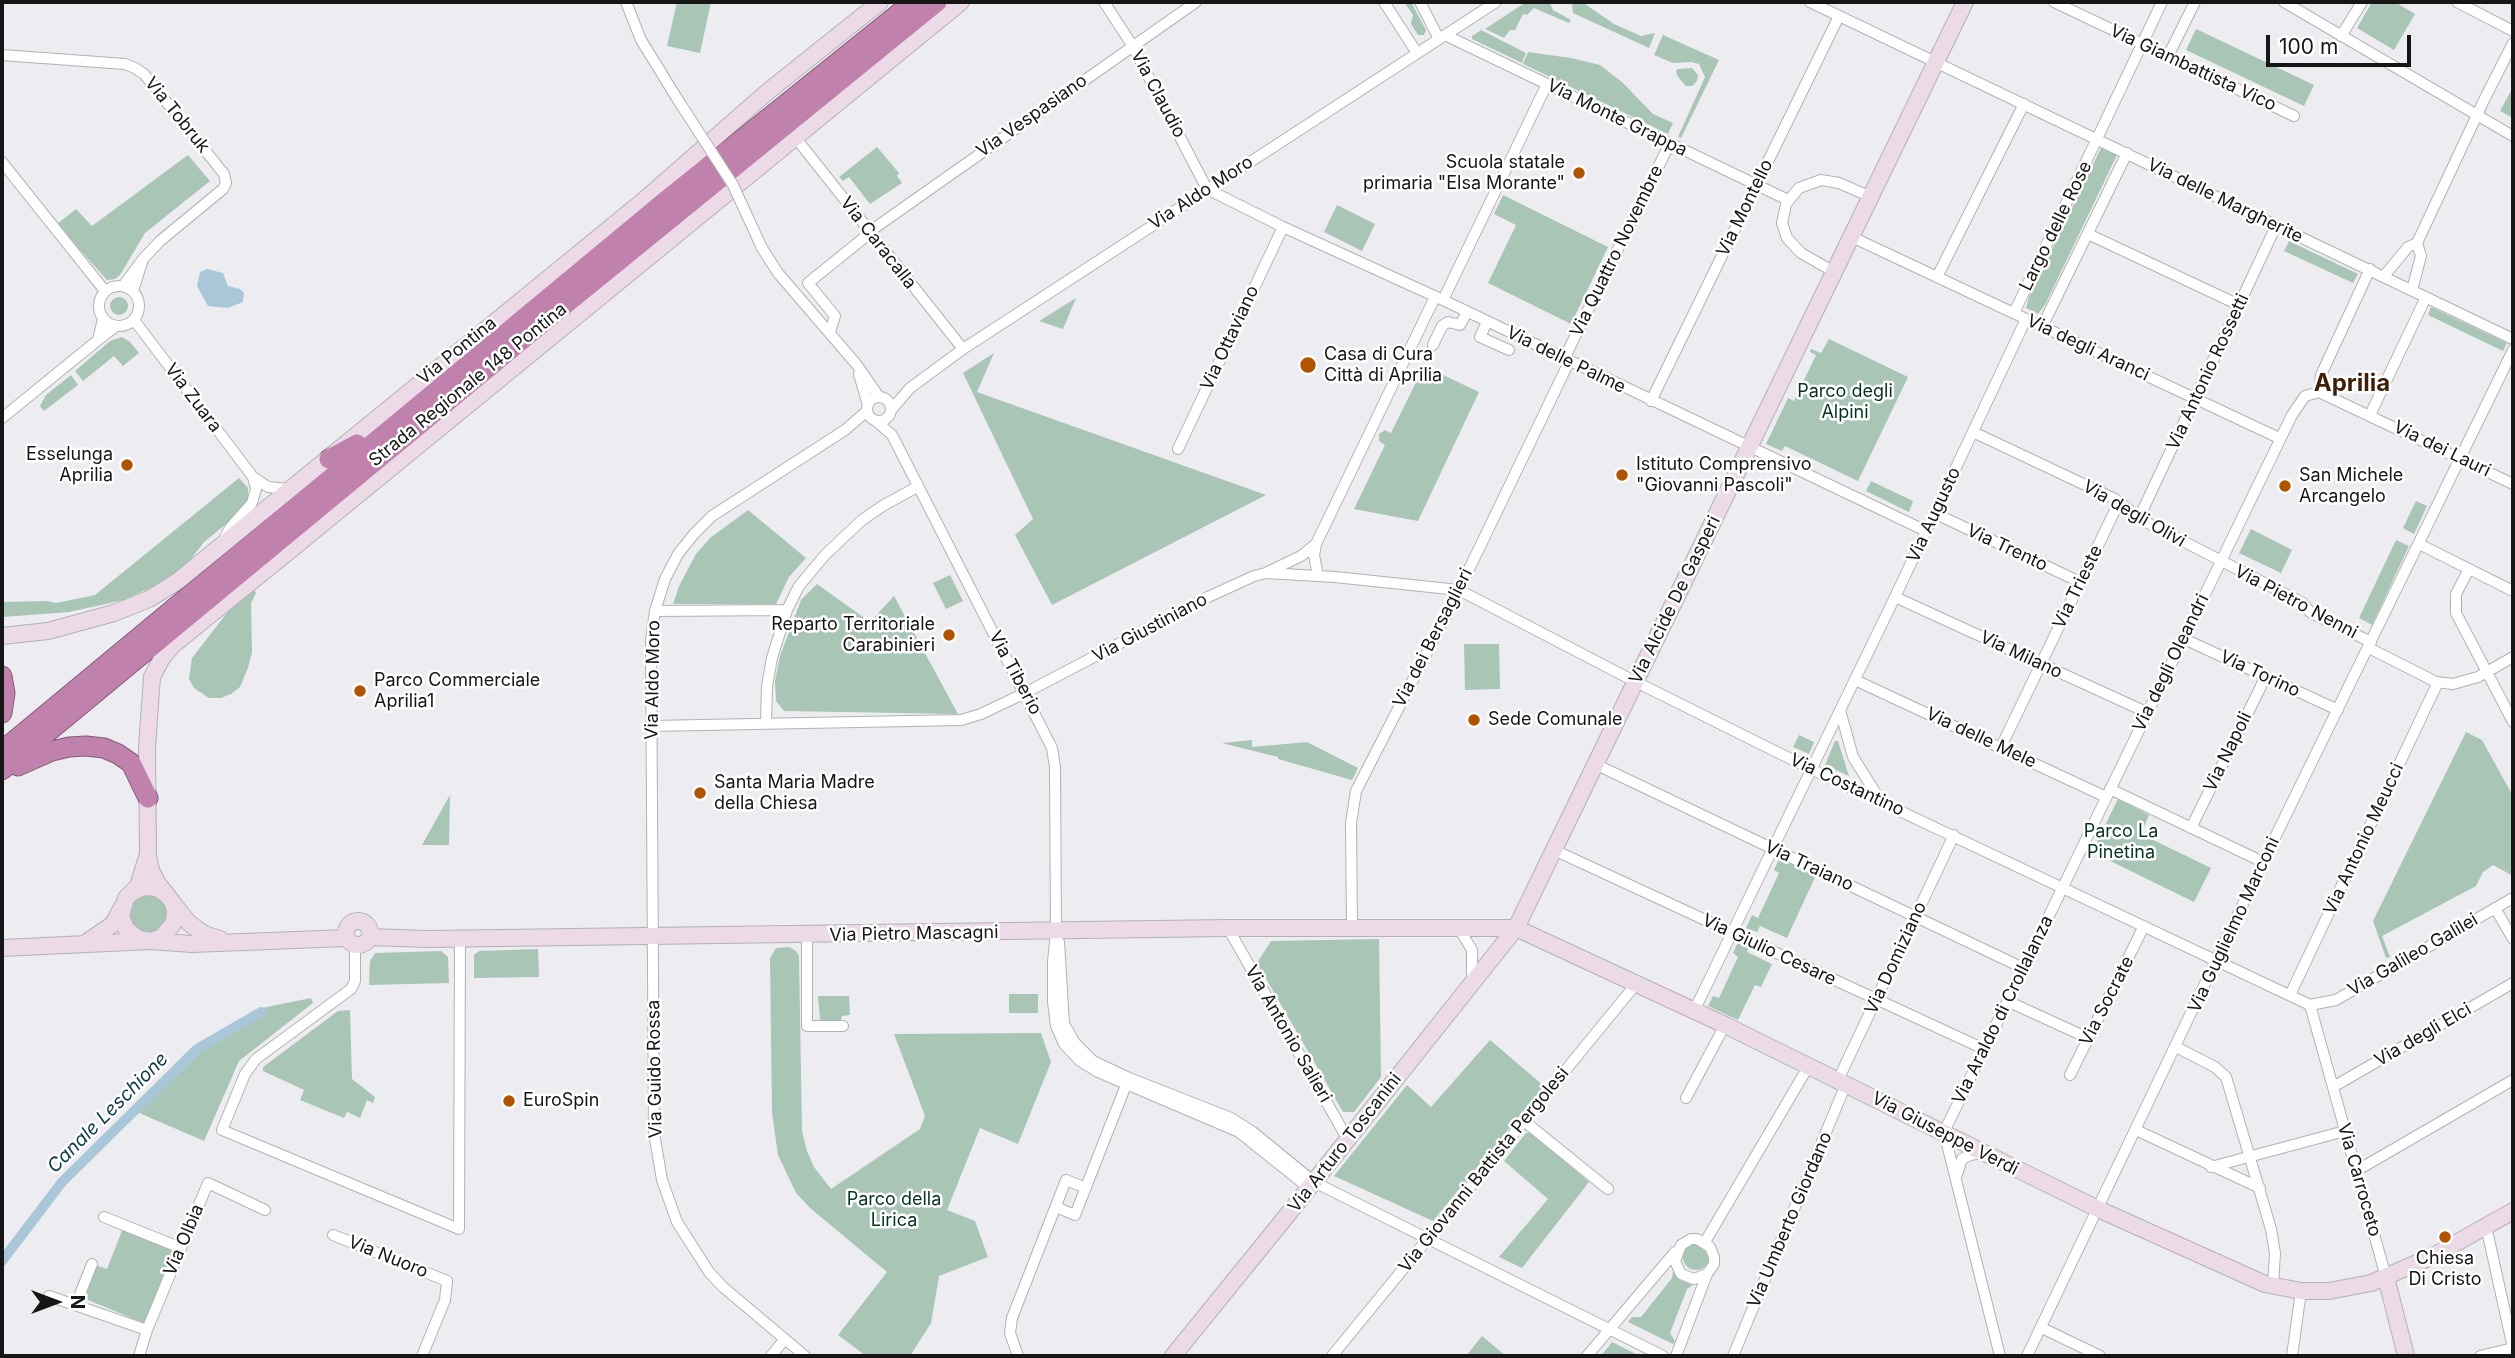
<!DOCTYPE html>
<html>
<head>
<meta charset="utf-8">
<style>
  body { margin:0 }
  #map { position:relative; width:2515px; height:1358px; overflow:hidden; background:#ededf1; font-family:Inter,sans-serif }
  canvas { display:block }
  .frame { position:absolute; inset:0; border:4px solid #161617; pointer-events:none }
  .north { position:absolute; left:21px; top:1267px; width:70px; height:70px; -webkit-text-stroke:5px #fff; paint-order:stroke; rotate:90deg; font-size:19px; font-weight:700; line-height:28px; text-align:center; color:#161617 }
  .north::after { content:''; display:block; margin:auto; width:24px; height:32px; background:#161617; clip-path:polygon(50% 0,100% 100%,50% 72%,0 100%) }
  .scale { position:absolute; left:2266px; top:35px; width:145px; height:32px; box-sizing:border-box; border:4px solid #161617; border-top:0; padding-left:9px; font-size:21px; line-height:24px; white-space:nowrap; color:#161617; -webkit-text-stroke:5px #fff; paint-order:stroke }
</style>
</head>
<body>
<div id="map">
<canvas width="2515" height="1358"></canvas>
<div class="frame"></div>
<div class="north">N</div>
<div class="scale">100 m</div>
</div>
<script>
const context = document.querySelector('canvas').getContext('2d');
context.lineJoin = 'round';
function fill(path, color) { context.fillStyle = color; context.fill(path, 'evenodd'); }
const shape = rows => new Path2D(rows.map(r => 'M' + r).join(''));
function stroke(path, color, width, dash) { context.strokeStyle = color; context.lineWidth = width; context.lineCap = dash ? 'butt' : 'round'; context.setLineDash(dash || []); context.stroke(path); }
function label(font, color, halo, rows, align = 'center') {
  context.font = font + ' Inter,sans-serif'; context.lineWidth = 5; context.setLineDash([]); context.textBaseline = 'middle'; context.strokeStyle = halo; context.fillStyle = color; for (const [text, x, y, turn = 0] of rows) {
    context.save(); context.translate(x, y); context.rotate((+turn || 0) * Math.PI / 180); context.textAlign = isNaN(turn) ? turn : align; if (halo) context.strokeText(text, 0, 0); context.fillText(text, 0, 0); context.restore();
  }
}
fill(shape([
  [677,2,711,2,700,53,667,46],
  [1404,2,1411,2,1426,30,1424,35,1418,35,1411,24,1413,15],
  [1526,2,1552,2,1550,3,1553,10,1571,20,1569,23,1564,21,1534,8,1527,15,1523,14,1515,30,1510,30,1504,38,1485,29],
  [1574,2,1582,2,1614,24,1641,36,1655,33,1649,48,1573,13,1572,4],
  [2372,2,2395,2,2415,14,2394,50,2357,28],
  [2196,29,2314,85,2304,106,2186,50],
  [1481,30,1526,53,1522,63,1472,39,1472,36],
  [1663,35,1719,60,1681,138,1678,137,1705,77,1699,64,1691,62,1673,63,1654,55],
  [1528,52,1571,58,1600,65,1623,83,1653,114,1673,123,1668,134,1523,64],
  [1692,68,1698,75,1697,81,1692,86,1686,86,1678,77,1676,71,1678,69],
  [2512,89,2513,90,2513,118,2500,111],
  [2102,146,2118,153,2045,305,2038,314,2026,308,2029,297],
  [877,147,899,173,897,176,902,183,870,204,849,177,843,181,839,177],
  [188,155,210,181,145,233,120,275,115,279,107,280,57,224,76,209,92,226],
  [1503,195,1608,247,1571,324,1488,283,1516,225,1494,214],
  [1337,205,1375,224,1362,251,1324,232],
  [2289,241,2358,274,2353,283,2284,251],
  '110 306a9 9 0 1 1 18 0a9 9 0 1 1-18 0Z',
  [1076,298,1063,329,1039,321],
  [2431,307,2507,343,2503,351,2428,315],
  [122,337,130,342,139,353,123,366,114,356,83,381,75,371,110,341],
  [1829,339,1908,377,1858,481,1785,446,1782,451,1766,444,1788,398,1794,401,1816,355,1810,352,1811,349,1821,353],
  [994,353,977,392,1266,495,1052,605,1015,535,1033,519,963,373],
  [1424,366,1479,392,1418,521,1354,509,1385,445,1379,441,1379,434,1385,430,1391,433],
  [71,375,78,385,44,411,40,406,46,395],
  [239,478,248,488,248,501,242,511,204,542,181,572,171,578,124,600,69,612,3,617,2,602,47,601,56,603,95,595],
  [1871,481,1913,501,1909,512,1866,491],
  [2416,501,2427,506,2414,534,2403,528],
  [748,510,806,558,789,577,776,604,673,604,679,586,696,554,710,538],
  [2251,529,2292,550,2281,573,2239,553],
  [2396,540,2409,546,2372,625,2359,618],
  [950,575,963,601,946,609,933,583],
  [817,584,870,622,894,596,958,714,784,711,776,701,775,681,780,656,801,600],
  [253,588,256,593,251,603,252,652,248,668,240,687,231,694,221,698,209,698,194,688,189,679,192,658,233,605],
  [1464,644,1499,644,1500,689,1465,690],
  [2466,732,2482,740,2513,796,2513,876,2493,865,2483,872,2476,886,2382,936,2390,957,2386,958,2373,921],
  [1799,735,1814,742,1809,754,1793,747],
  [1252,740,1252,747,1307,742,1358,768,1352,780,1278,759,1278,757,1222,743],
  [1835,741,1838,741,1849,776,1825,765],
  [450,795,449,845,422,845,441,811],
  [2118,799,2149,815,2141,834,2211,868,2194,902,2092,852],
  [1779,859,1816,875,1787,938,1760,926,1757,932,1746,928,1752,915,1758,918,1779,873,1774,870],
  [155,892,169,904,164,930,140,935,125,916,135,895],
  [1379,939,1381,1077,1354,1112,1343,1112,1257,963,1271,941],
  [1739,940,1750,945,1747,952,1772,964,1761,987,1755,985,1738,1020,1708,1006,1713,996,1719,998,1738,957,1733,953],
  [789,947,796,951,799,956,802,1131,807,1151,814,1167,831,1189,920,1129,925,1116,894,1034,1041,1033,1051,1062,1018,1144,980,1128,947,1210,975,1221,988,1257,939,1276,931,1323,910,1356,866,1356,838,1335,887,1272,810,1208,796,1193,778,1155,772,1113,770,958,776,948],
  [538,949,539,977,474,978,474,955,479,951],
  [441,951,448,957,449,983,369,985,370,961,375,953],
  [1009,994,1038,994,1038,1013,1009,1013],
  [818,996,849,996,850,1015,842,1016,841,1020,820,1020],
  [311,998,313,1003,239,1061,204,1141,137,1112,199,1050,263,1015,262,1008],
  [350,1010,352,1079,375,1097,373,1103,367,1100,360,1118,347,1112,344,1118,300,1100,304,1090,263,1071,263,1067,338,1011],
  [1490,1040,1544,1086,1433,1221,1334,1176,1407,1085,1431,1107],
  [1526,1133,1531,1133,1589,1182,1522,1268,1499,1257,1548,1199,1504,1161],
  [123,1228,174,1249,144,1323,83,1298,95,1265,107,1269],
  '1683 1257a13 13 0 1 1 26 0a13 13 0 1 1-26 0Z',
  [1673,1272,1680,1280,1693,1285,1687,1289,1670,1333,1675,1341,1673,1344,1628,1322,1632,1317,1641,1317,1672,1278],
  [1482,1336,1506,1356,1466,1356],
  [1612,1342,1640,1356,1601,1356]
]), '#a8c5b6');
fill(shape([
  [207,269,223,273,228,286,240,289,244,293,243,302,228,308,208,306,197,286,200,272]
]), '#a9c7d9');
stroke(shape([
  [2,1261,62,1182,197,1049,261,1012]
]), '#a9c7d9', 10);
const street = shape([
  [626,2,641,40,678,100],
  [1104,2,1132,45,1207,189,1283,227,1443,300,1926,531],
  [1384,2,1417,53],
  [1420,2,1439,39],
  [1810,2,2513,339],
  [2054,2,2294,116],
  [2284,2,2513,136],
  [2457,2,2513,31],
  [1445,35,1788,200],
  [2341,36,2362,2],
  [2,55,125,64,135,68,144,74,224,174,226,183,223,189,160,241,143,259],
  [2168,56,2195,2],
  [795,137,963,349],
  [2,162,105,291],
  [869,232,1196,2],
  [2088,234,2239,305],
  [1852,237,2279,438],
  [2417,243,2485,98,2513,43],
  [778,273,857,365,879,397],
  [1836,273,1801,253,1787,238,1782,223,1786,204,1799,188,1821,180,1839,183,1871,197],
  [2384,276,2408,247,2417,243],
  [1937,277,2024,104],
  '99 306a20 20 0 1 1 40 0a20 20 0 1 1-40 0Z',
  [123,286,143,259,133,291],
  [2412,290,2421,256,2417,243],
  [1443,300,1547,84],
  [2014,313,2162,2],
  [103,319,98,340,116,326],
  [134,320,253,477],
  [1487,322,1480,337,1509,350],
  [2042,327,2127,153],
  [830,332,835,316,808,283,870,233],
  [1433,345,1442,326,1448,322,1460,325,1467,312],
  [1564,359,1670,143],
  [859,374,868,405],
  [2319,392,2321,375,2370,269],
  '867 409a12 12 0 1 1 24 0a12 12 0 1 1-24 0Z',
  [1651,401,1839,16],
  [892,409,910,388,963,349,1496,2],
  [2370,415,2426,297],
  [2,418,98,340],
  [876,421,892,435,1052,748,1055,767,1056,932,1053,962,1053,1002,1056,1026,1064,1044,1080,1061,1098,1072,1239,1132,1309,1188],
  [1973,432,2115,499,2144,521,2303,603,2310,612,2371,642],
  [1178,449,1283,227],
  [1934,513,2080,582],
  [2139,518,2276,226],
  [224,539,230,528,252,503,256,489,253,477,268,487,289,489],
  [1316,544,1314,555,1318,576],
  [2419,544,2513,591],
  [2469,569,2456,594,2456,613,2513,722],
  [1268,572,1301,556,1316,544,1435,297],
  [1895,597,2146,712],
  [655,611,787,610],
  [2182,638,2338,710],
  [2369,648,2436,682,2453,684,2478,677,2513,657],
  [1855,680,2106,797],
  [1840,710,1853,757,1880,800],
  [766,723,767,686,772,658,787,610,799,586,825,555,862,520,884,505,917,487],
  [651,726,961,720,981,714,1025,693,1208,597,1254,576,1266,573,1335,577,1459,590,1634,681,1811,769,2310,1005,2336,1000,2513,898],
  [2001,747,2119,502],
  [1595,764,2023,968],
  [2110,789,2263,862],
  [2191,828,2266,676],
  [1554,850,1984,1049],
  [2495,908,2513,939],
  [1352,927,1351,823,1356,791,1459,590,1569,362],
  [1458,927,1472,950,1472,982],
  [1228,928,1348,1140],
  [807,935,807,1026,843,1026],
  [1059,942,1064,1024,1075,1043,1093,1061,1129,1078,1231,1118,1253,1132,1314,1182,1663,1356],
  [355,945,355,981,351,989,256,1059,245,1074,222,1130,459,1229,460,939],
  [2290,995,2438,682],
  [2007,1001,2088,1038],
  [2310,1005,2386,1277],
  [1694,1011,1895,597,2026,319],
  [2176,1047,2215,1067,2226,1077,2271,1229,2275,1253,2273,1286],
  [2070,1075,2144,926],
  [1838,1080,1954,835],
  [2333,1087,2513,983],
  [1686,1098,1725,1025],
  [1524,1121,1608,1189],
  [2136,1130,2260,1188],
  [2211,1167,2345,1131],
  [2356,1171,2513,1080],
  [1956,1177,1962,1159,1970,1155,1982,1153],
  [1056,1207,1075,1215,1128,1080],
  [104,1217,181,1248],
  [2486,1226,2513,1348],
  [333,1235,447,1281,445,1300,422,1356],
  [1705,1242,1808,1067],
  [49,1296,147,1330],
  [76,1304,92,1264],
  [2042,1328,2100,1356],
  [139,1356,147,1330,208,1183,265,1210],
  [771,1356,784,1340],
  [805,1356,723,1287,709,1272,677,1222,662,1180,654,1133,651,640,655,611,665,579,678,554,694,534,712,516,845,430,867,411],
  [1018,1356,1010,1333,1012,1318,1066,1180,1086,1188],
  [1332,1356,1636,984],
  [1587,1356,1675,1252],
  [1676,1356,1707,1274,1714,1264,1714,1257,1710,1247,1697,1239,1691,1239,1681,1245,1675,1261,1681,1274,1694,1279,1707,1274],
  [1733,1356,1846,1084],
  [2000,1356,1944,1132,2292,415,2305,396,2319,392,2513,484],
  [2027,1356,2263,862,2513,350],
  [2292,1356,2301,1291],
  [2480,1356,2513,1348]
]);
const secondary = shape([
  [272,565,961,2],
  [2,636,48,631,114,613,149,599,178,581,643,201,766,93,880,2],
  [132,892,144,887,157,888,167,895,173,903,175,913,173,924,162,937,151,941,139,939,126,929,121,916,126,898,138,886,147,857],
  [167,895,158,884,151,870,148,855,147,747,152,677,162,658,173,645,272,565,278,558],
  [173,903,189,923,204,934,220,939],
  '346 933a12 12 0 1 1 24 0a12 12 0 1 1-24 0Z',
  [370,937,428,939,1228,928,1516,928,1725,1025,2098,1209,2265,1284,2301,1291,2329,1291,2371,1283,2433,1256,2513,1211],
  [87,942,113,924,122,907],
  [2,948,151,941,192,944,346,938],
  [2386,1277,2406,1356],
  [1173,1356,1289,1213,1516,928,1965,2]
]);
const highway = shape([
  [329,459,357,444],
  [2,676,5,693,2,713],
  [2,751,664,202,913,2],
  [18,766,52,751,69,747,86,746,104,748,118,754,131,763,148,798],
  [2,770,545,321,937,2]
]);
stroke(street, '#b2b2b5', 12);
stroke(secondary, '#b2b2b5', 18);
stroke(highway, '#845c78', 21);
stroke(street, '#fff', 10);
stroke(secondary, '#ecdae6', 16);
stroke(highway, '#c082ac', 19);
const streetBridge = shape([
  [678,100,733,185,762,248,778,273]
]);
stroke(streetBridge, '#b2b2b5', 12, []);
stroke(streetBridge, '#fff', 10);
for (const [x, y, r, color] of [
  [1579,173,7,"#b15301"],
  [1308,365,9,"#b15301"],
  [127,465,7,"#b15301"],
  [1622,475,7,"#b15301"],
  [2285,486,7,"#b15301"],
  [949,635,7,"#b15301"],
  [360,691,7,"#b15301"],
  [1474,720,7,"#b15301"],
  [700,793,7,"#b15301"],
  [509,1101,7,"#b15301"],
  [2445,1237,7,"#b15301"]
]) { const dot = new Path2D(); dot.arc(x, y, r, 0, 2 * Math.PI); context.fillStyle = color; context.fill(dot); stroke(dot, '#fff', 2.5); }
label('18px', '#161617', '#fff', [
  ["Via Giambattista Vico",2193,68,25],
  ["Via Claudio",1158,94,62],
  ["Via Tobruk",177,115,51],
  ["Via Vespasiano",1032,116,-35],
  ["Via Monte Grappa",1617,118,26],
  ["Via Aldo Moro",1201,193,-33],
  ["Via delle Margherite",2225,201,26],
  ["Via Montello",1745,208,-64],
  ["Largo delle Rose",2056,226,-64],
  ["Via Caracalla",878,243,52],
  ["Via Quattro Novembre",1617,251,-64],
  ["Via Ottaviano",1230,338,-65],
  ["Via degli Aranci",2088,348,25],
  ["Via Pontina",457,351,-39],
  ["Via delle Palme",1566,360,26],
  ["Via Antonio Rossetti",2208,372,-65],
  ["Strada Regionale 148 Pontina",468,385,-39],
  ["Via Zuara",193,398,53],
  ["Via dei Lauri",2442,449,26],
  ["Via degli Olivi",2134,514,30],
  ["Via Augusto",1934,515,-65],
  ["Via Trento",2007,548,25],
  ["Via Trieste",2078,587,-64],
  ["Via Alcide De Gasperi",1675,600,-64],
  ["Via Pietro Nenni",2296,602,28],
  ["Via Giustiniano",1150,628,-28],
  ["Via dei Bersaglieri",1433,638,-63],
  ["Via Milano",2021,655,25],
  ["Via degli Oleandri",2171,663,-64],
  ["Via Tiberio",1015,673,62],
  ["Via Torino",2260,674,25],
  ["Via Aldo Moro",653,680,-89],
  ["Via delle Mele",1981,738,25],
  ["Via Napoli",2228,752,-64],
  ["Via Costantino",1847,785,25],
  ["Via Antonio Meucci",2364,839,-65],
  ["Via Traiano",1809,866,25],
  ["Via Guglielmo Marconi",2234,925,-65],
  ["Via Pietro Mascagni",914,934,-1],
  ["Via Giulio Cesare",1769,950,25],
  ["Via Galileo Galilei",2413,955,-30],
  ["Via Domiziano",1896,958,-65],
  ["Via Socrate",2107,1001,-63],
  ["Via Araldo di Crollalanza",2003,1010,-64],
  ["Via Antonio Salieri",1288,1034,60],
  ["Via degli Elci",2423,1035,-30],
  ["Via Guido Rossa",655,1069,-91],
  ["Via Giuseppe Verdi",1945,1134,27],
  ["Via Arturo Toscanini",1345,1143,-52],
  ["Via Giovanni Battista Pergolesi",1484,1170,-51],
  ["Via Carroceto",2359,1180,74],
  ["Via Umberto Giordano",1790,1220,-67],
  ["Via Olbia",184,1240,-67],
  ["Via Nuoro",388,1257,22]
]);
label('18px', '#161617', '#fff', [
  ["Scuola statale",1565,163,"right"],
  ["primaria \"Elsa Morante\"",1565,184,"right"],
  ["Casa di Cura",1324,355],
  ["Città di Aprilia",1324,376],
  ["Esselunga",113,455,"right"],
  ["Aprilia",113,476,"right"],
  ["Istituto Comprensivo",1636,465],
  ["\"Giovanni Pascoli\"",1636,486],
  ["San Michele",2299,476],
  ["Arcangelo",2299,497],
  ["Reparto Territoriale",935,625,"right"],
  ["Carabinieri",935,646,"right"],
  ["Parco Commerciale",374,681],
  ["Aprilia1",374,702],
  ["Sede Comunale",1488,720],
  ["Santa Maria Madre",714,783],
  ["della Chiesa",714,804],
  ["EuroSpin",523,1101],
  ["Chiesa",2445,1259,"center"],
  ["Di Cristo",2445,1280,"center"]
], 'left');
label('18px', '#053323', '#fff', [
  ["Parco degli",1845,392],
  ["Alpini",1845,413],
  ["Parco La",2121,832],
  ["Pinetina",2121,853],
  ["Parco della",894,1200],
  ["Lirica",894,1221]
]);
label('italic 19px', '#0e374b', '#fff', [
  ["Canale Leschione",108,1113,-45]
]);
label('bold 24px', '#401f0a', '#fff', [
  ["Aprilia",2352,384]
]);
</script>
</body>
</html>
